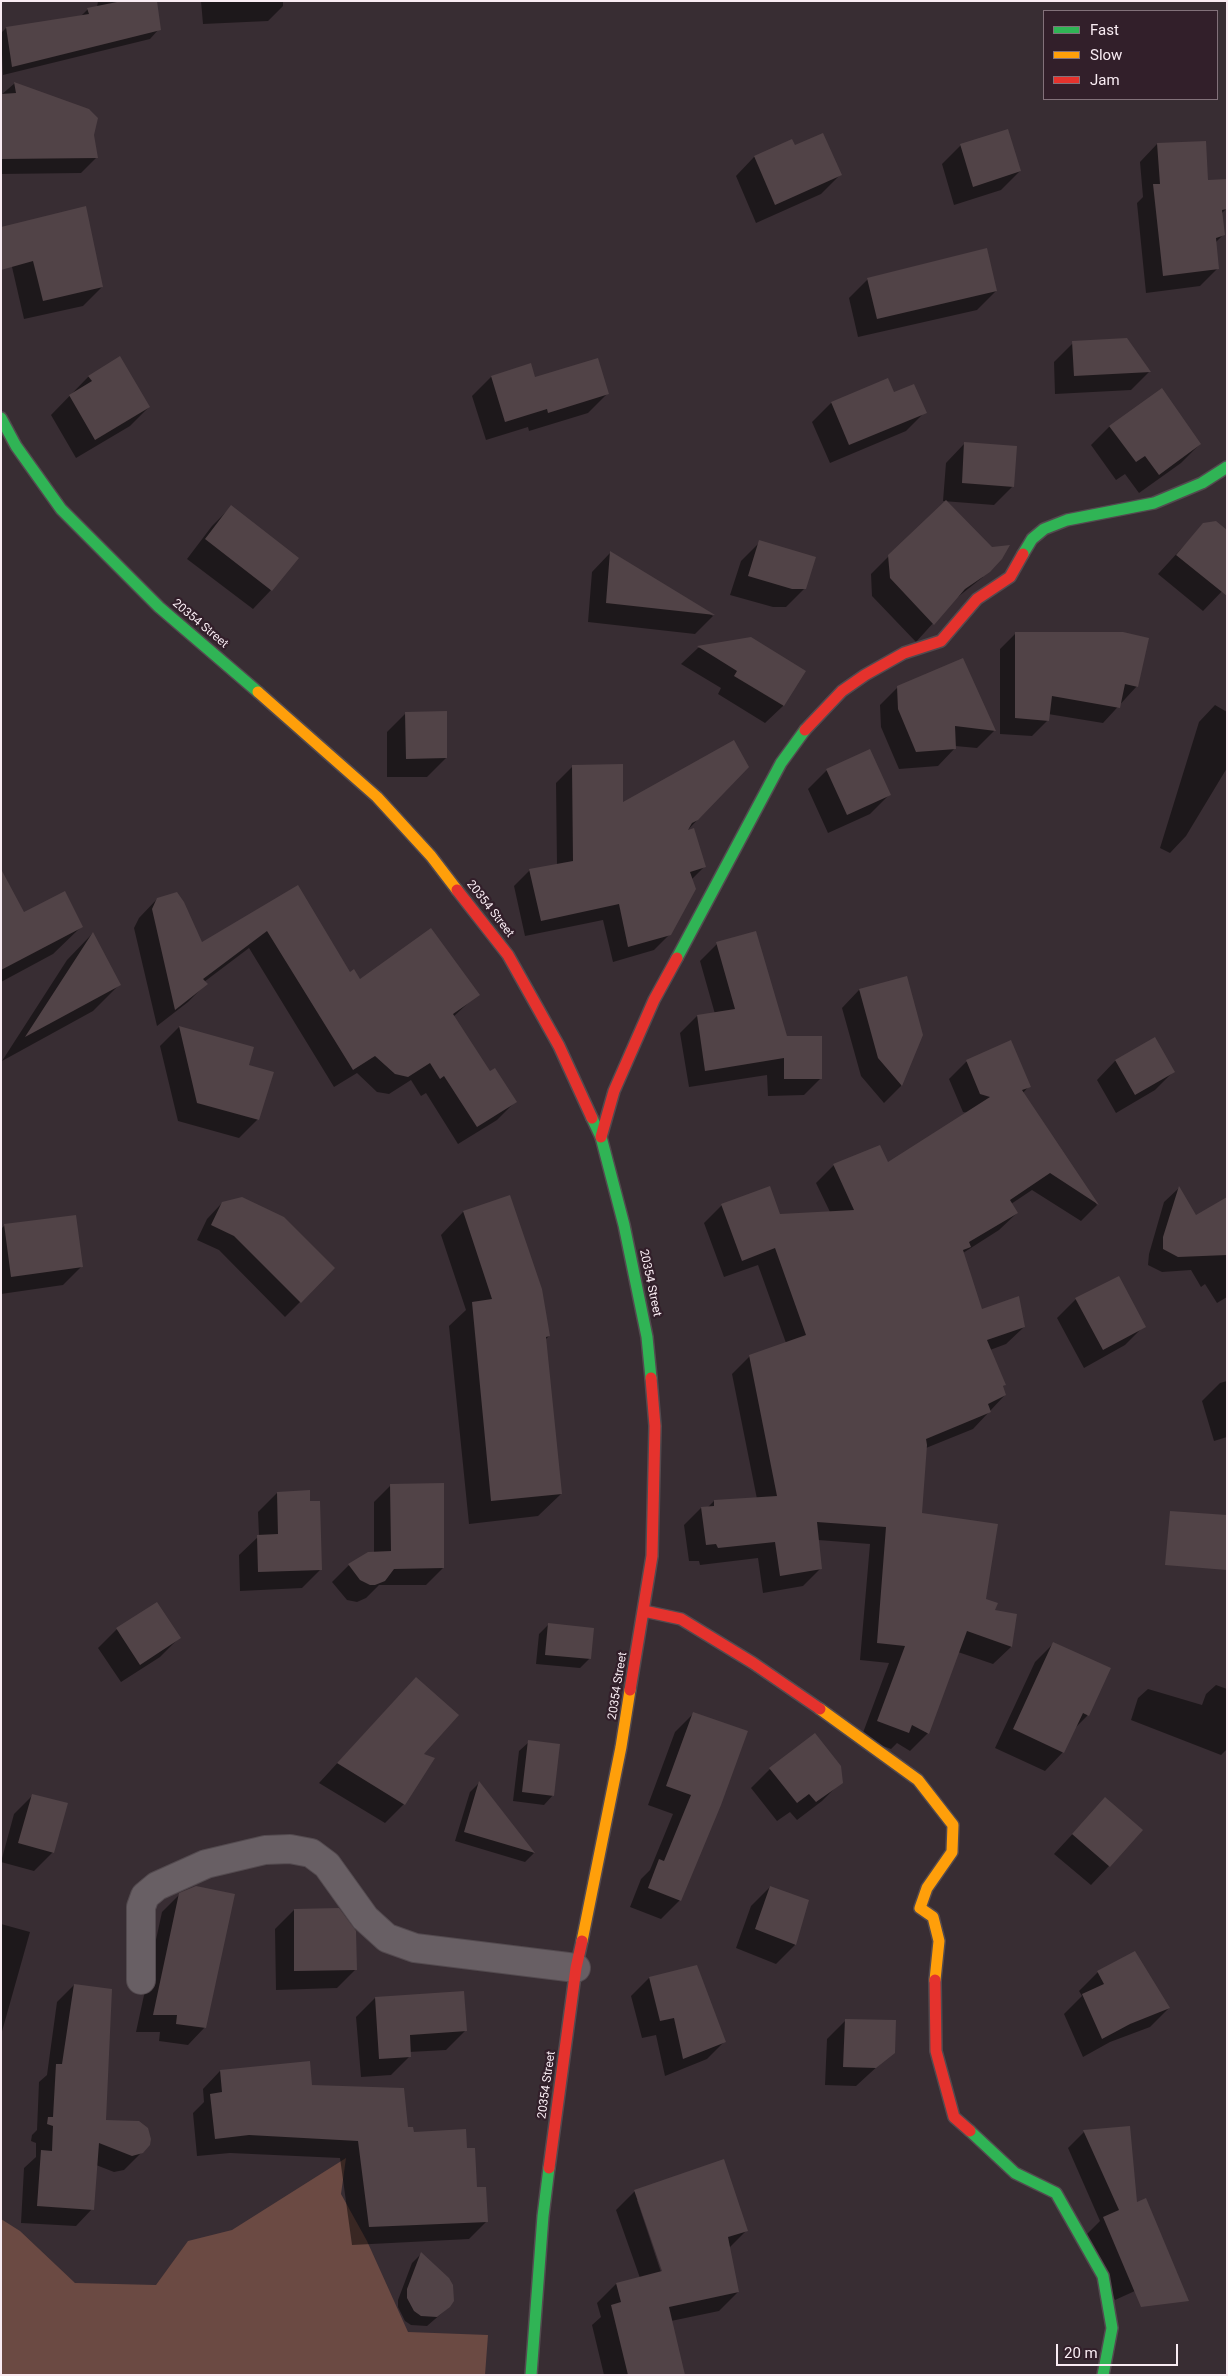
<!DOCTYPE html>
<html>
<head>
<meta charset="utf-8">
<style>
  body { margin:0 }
  #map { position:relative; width:1228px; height:2376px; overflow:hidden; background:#382d33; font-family:Roboto,sans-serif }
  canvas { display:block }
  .frame { position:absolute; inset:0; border:2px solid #f9ecf3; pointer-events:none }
  .legend { position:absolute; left:1043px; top:10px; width:175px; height:90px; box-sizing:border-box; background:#321f2a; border:1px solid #82717a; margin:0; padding:6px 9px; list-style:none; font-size:15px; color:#f9ecf3 }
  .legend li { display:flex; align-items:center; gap:10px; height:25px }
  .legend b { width:25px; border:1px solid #82717a }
  .scale { position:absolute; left:1056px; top:2344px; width:122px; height:22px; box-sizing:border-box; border:2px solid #f9ecf3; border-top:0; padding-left:6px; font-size:15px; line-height:18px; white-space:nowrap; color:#f9ecf3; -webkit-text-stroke:4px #321f2a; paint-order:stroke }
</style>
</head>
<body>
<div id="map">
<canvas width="1228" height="2376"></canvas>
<div class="frame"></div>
<ul class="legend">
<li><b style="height:6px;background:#30b455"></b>Fast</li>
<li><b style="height:6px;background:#ff9f0a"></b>Slow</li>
<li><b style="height:6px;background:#e5322d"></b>Jam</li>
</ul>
<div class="scale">20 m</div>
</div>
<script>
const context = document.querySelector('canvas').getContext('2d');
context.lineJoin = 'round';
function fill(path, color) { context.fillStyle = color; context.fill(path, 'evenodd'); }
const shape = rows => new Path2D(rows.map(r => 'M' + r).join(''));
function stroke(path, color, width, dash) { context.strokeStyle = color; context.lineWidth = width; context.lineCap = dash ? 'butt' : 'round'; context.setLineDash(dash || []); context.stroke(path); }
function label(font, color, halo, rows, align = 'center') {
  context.font = font + ' Roboto,sans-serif'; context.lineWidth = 4.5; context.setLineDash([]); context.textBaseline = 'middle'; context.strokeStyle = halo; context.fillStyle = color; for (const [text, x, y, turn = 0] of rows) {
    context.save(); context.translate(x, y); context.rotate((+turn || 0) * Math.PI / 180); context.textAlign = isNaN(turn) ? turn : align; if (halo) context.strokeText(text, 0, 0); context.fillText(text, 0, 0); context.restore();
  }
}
fill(shape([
  [346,2158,341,2194,367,2241,408,2332,488,2335,485,2375,1,2375,1,2219,20,2231,75,2283,156,2285,188,2241,232,2230]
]), '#6b4a43');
fill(shape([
  [98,1,156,1,159,29,150,39,3,75,1,33,6,28,81,16,88,9,97,7],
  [201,1,283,1,283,6,268,21,203,24],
  [15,83,97,157,81,173,1,174,1,95],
  [791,141,794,147,840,175,821,194,756,223,736,176,754,157],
  [1157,144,1206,181,1227,208,1221,214,1223,235,1215,243,1217,269,1200,286,1146,293,1137,203,1143,197,1140,162],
  [961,145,1020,171,1001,190,954,205,942,164],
  [6,241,102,287,83,306,24,319],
  [868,279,996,291,977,310,858,337,849,298],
  [1073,343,1149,372,1131,390,1055,394,1054,362],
  [530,365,535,379,607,394,588,413,529,431,528,427,486,440,472,396,491,377],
  [89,376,149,407,130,426,76,458,51,415],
  [888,379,893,394,925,412,906,431,830,463,812,422,831,403],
  [1110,426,1200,444,1181,463,1139,493,1125,474,1116,480,1091,445],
  [964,444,1013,486,994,505,943,501,946,463],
  [231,507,271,590,253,609,187,559,212,526],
  [1204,524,1227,586,1203,611,1158,574],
  [760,542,805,588,786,607,773,607,730,595,741,561],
  [610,553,713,616,695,634,588,622,592,572],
  [889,556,983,577,954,600,916,642,872,596,871,574],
  [1015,634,1137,686,1103,723,1048,714,1048,720,1032,736,1000,734,1000,649],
  [751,639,804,672,783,706,765,723,718,694,721,688,681,664,698,648],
  [962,660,994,731,977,748,955,746,955,748,938,766,899,769,881,727,880,705,897,688],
  [1215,705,1227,712,1227,768,1186,836,1170,853,1160,848,1199,722],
  [406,713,446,758,427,777,387,777,387,732],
  [572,767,622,804,747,767,685,833,704,867,691,880,670,934,654,950,613,962,603,920,525,936,514,886,530,870,557,865,556,783],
  [827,770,889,795,870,814,828,833,808,789],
  [298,887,350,973,360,980,478,994,453,1017,489,1073,515,1102,497,1120,458,1144,426,1093,421,1096,411,1080,389,1094,377,1092,357,1073,334,1087,249,948,204,982,206,984,188,1002,157,1026,134,928,139,918,157,899,202,944],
  [1,915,81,927,53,954,1,982],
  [92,934,119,985,93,1011,2,1061,67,960],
  [717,944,786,1037,821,1078,804,1095,768,1096,767,1075,689,1087,680,1033,697,1016,715,1014,700,961],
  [906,978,922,1035,901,1086,884,1103,861,1076,842,1008,859,990],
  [179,1027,252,1048,247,1065,258,1119,239,1138,178,1121,160,1046],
  [1155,1039,1174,1071,1155,1090,1116,1113,1097,1080,1115,1061],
  [1010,1042,1029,1086,1023,1093,1097,1205,1081,1221,1032,1190,1011,1204,1017,1213,999,1230,963,1253,981,1310,1024,1327,1006,1344,990,1350,1005,1385,1002,1387,1005,1395,973,1429,926,1448,921,1514,994,1611,1016,1615,1011,1647,993,1664,958,1652,928,1733,910,1751,897,1743,891,1749,861,1738,889,1663,860,1660,870,1544,818,1540,820,1569,803,1586,763,1593,758,1558,700,1565,699,1561,689,1561,684,1525,701,1508,707,1508,714,1501,757,1499,732,1374,750,1356,786,1343,758,1265,724,1277,704,1223,722,1205,779,1215,830,1212,816,1183,834,1165,888,1164,968,1113,963,1112,949,1079,966,1062],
  [1179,1188,1196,1217,1227,1200,1227,1297,1217,1303,1205,1284,1201,1287,1191,1270,1162,1272,1148,1265,1149,1254,1164,1202],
  [510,1197,549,1336,545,1340,561,1494,538,1516,469,1524,449,1326,466,1310,441,1235,463,1212],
  [222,1203,334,1268,285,1317,219,1250,197,1240,207,1219],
  [5,1225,82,1266,63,1285,1,1294,1,1229],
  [1076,1299,1144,1326,1125,1345,1084,1368,1057,1318],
  [1227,1381,1227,1437,1214,1441,1202,1401,1220,1383],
  [391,1485,443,1568,426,1585,379,1585,366,1598,357,1602,347,1600,332,1582,349,1565,374,1553,374,1502],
  [277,1493,309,1502,321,1569,302,1588,240,1591,239,1555,259,1536,258,1512],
  [548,1625,590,1658,580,1668,536,1664,539,1634],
  [117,1629,179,1638,160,1657,121,1682,98,1648],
  [1054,1643,1109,1669,1087,1716,1075,1728,1063,1752,1045,1771,995,1748,1035,1662],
  [1216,1685,1227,1689,1227,1749,1221,1755,1131,1720,1138,1698,1148,1689,1202,1705,1206,1694],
  [398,1697,421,1754,404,1804,385,1823,319,1783],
  [694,1713,746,1732,680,1900,661,1919,630,1907,641,1879,650,1870,673,1814,648,1805,675,1732],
  [529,1742,553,1795,544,1805,513,1801,519,1751],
  [770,1769,841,1782,822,1801,797,1820,790,1812,777,1821,751,1788],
  [479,1783,534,1853,525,1862,455,1841,470,1792],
  [33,1795,53,1852,34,1871,1,1862,14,1814],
  [1105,1799,1109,1866,1091,1885,1054,1854],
  [770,1887,808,1901,795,1945,776,1964,736,1948,751,1906],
  [180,1894,205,2027,188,2045,159,2041,160,2032,136,2032,162,1912],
  [294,1910,356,1969,337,1988,276,1990,275,1929],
  [1,1924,30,1932,1,2035],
  [696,1967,724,2042,707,2059,665,2076,656,2035,642,2038,631,1996,649,1978],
  [1098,1972,1169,2008,1150,2027,1110,2042,1083,2057,1064,2014,1082,1996,1079,1991],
  [74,1985,105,2121,142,2152,124,2170,114,2172,96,2165,92,2209,76,2226,21,2223,24,2168,36,2157,36,2143,31,2141,32,2135,37,2130,39,2082,47,2075,57,2002],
  [375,1998,465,2031,446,2050,409,2052,410,2056,391,2075,361,2077,356,2017],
  [846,2020,893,2052,856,2086,825,2085,827,2039],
  [220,2071,311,2087,407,2129,413,2134,466,2150,487,2221,469,2239,352,2245,340,2158,230,2153,197,2156,193,2113,204,2102,203,2089],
  [1129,2128,1136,2204,1157,2281,1115,2300,1087,2234,1100,2221,1068,2148,1084,2132],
  [635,2191,747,2230,729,2248,738,2292,719,2311,671,2321,684,2375,604,2375,592,2325,601,2317,597,2303,616,2284,640,2278,616,2210],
  [637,2200,639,2200,666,2277,663,2278],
  [421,2254,449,2307,427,2326,411,2325,405,2321,398,2307,398,2300,412,2263]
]), '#0007');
fill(shape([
  [122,1,157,1,161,30,12,67,6,27,89,14,87,8],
  [14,82,89,109,98,118,94,135,98,158,1,159,1,94,16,93],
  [1008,129,1021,171,973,187,960,144],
  [823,133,842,175,775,205,754,156,792,139,795,145],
  [1206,141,1208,180,1227,179,1227,209,1222,210,1225,235,1216,238,1219,269,1163,276,1153,184,1160,184,1157,143],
  [86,206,103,287,43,301,33,261,1,270,1,227],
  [987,248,997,291,877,319,867,278],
  [1127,338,1151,372,1074,376,1072,341],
  [120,356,150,407,95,440,69,395,92,381,88,376],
  [598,358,609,394,548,413,547,409,505,422,491,376,531,363,535,377],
  [888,378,894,392,914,384,927,413,849,445,831,402],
  [1162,388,1201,444,1159,475,1145,456,1136,462,1109,426],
  [964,442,1017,446,1014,487,962,483],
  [946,500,992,547,1010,545,1002,559,990,572,965,589,934,625,890,578,888,555],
  [231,505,299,558,272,591,205,539],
  [1216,521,1227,530,1227,596,1176,555,1203,523],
  [759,540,816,557,806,589,792,589,748,576],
  [610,551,715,615,606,603],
  [1015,632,1123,632,1149,638,1138,687,1125,684,1120,708,1052,696,1049,721,1015,718],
  [751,637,806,671,784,706,734,676,737,671,697,646],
  [963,658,996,731,955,726,956,749,916,752,898,709,897,686],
  [447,711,447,758,406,759,405,712],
  [734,740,749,767,698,820,692,823,688,830,694,828,706,867,690,872,696,889,671,935,628,947,619,904,541,921,529,869,573,861,572,765,623,764,623,802],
  [870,749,891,795,847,815,826,769],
  [1,869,24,912,65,891,83,927,1,970],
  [298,885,350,972,354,969,360,979,431,928,480,995,453,1014,490,1071,495,1068,517,1102,477,1127,444,1076,440,1079,430,1063,408,1077,395,1074,375,1056,353,1070,267,931,203,979,208,984,175,1010,152,909,157,898,177,892,184,902,202,942],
  [756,931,787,1036,822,1036,822,1079,784,1079,784,1058,705,1071,697,1015,735,1009,716,942],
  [93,932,121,985,25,1037],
  [907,976,923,1035,902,1086,878,1058,859,989],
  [179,1026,254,1047,249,1065,274,1072,259,1120,197,1103],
  [1155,1037,1175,1072,1135,1095,1115,1060],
  [1011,1040,1031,1087,1022,1090,1099,1205,1050,1173,1010,1200,1018,1213,969,1242,971,1247,963,1250,982,1309,1019,1296,1025,1327,987,1340,1006,1385,1003,1386,1006,1395,988,1404,991,1412,926,1439,927,1445,922,1513,998,1524,986,1599,998,1603,995,1610,1017,1614,1012,1647,967,1631,929,1734,912,1725,909,1733,877,1721,905,1646,877,1643,886,1527,817,1522,822,1569,780,1576,775,1542,718,1548,716,1544,706,1545,701,1507,714,1506,714,1500,777,1496,749,1355,806,1335,775,1248,742,1261,721,1204,770,1186,780,1214,854,1210,833,1164,880,1145,888,1162,990,1097,980,1094,966,1060],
  [1179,1186,1196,1215,1227,1197,1227,1255,1178,1257,1163,1249,1163,1237],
  [510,1195,542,1289,550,1336,546,1337,562,1494,491,1501,472,1302,492,1299,463,1211],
  [242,1197,284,1217,335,1268,301,1303,234,1236,211,1225,222,1202],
  [76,1215,83,1267,11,1277,4,1224],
  [1119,1276,1146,1327,1103,1350,1075,1298],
  [444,1483,444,1568,394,1569,385,1581,375,1585,370,1585,360,1580,348,1564,368,1552,391,1551,390,1484],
  [310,1490,310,1501,320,1501,322,1570,258,1572,257,1535,278,1534,277,1492],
  [1170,1511,1227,1515,1227,1570,1165,1565],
  [157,1602,181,1638,140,1665,116,1628],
  [548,1623,594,1628,591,1659,545,1655],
  [1053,1642,1111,1668,1089,1716,1083,1713,1064,1753,1013,1729],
  [416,1677,459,1715,424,1754,435,1758,405,1805,337,1763],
  [693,1712,748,1731,721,1805,681,1901,648,1888,659,1859,664,1861,691,1795,666,1786],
  [815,1733,841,1766,843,1783,816,1802,809,1794,797,1803,769,1768],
  [528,1740,560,1744,554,1796,522,1792],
  [479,1781,535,1853,464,1832],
  [32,1794,68,1803,54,1853,18,1843],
  [1105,1797,1143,1830,1110,1867,1072,1834],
  [196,1886,235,1894,206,2028,176,2024,177,2015,153,2015,179,1893],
  [770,1886,809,1900,796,1945,755,1929],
  [339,1908,356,1931,357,1970,294,1971,294,1909],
  [1135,1951,1170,2008,1130,2024,1102,2039,1082,1994,1104,1984,1097,1971],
  [697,1965,726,2042,683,2059,674,2018,660,2021,649,1977],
  [74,1984,112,1989,106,2120,139,2121,148,2128,151,2139,150,2145,143,2153,132,2156,99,2143,94,2210,37,2206,41,2150,52,2151,53,2126,47,2124,48,2117,53,2117,56,2064,62,2064],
  [464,1991,467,2031,410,2035,411,2057,379,2059,375,1997],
  [845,2019,896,2020,895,2053,876,2068,843,2067],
  [310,2061,312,2085,404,2088,408,2127,413,2127,414,2132,466,2129,467,2148,475,2148,477,2187,486,2187,488,2222,369,2227,358,2141,249,2135,215,2139,210,2094,222,2092,220,2070],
  [1130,2126,1137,2202,1146,2198,1189,2301,1141,2307,1103,2217,1119,2210,1083,2130],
  [724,2159,748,2231,728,2237,739,2292,669,2307,685,2375,628,2375,611,2305,621,2302,616,2283,662,2271,634,2190],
  [421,2252,449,2278,453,2285,454,2301,450,2307,437,2317,421,2316,414,2311,407,2298,407,2289]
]), '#514347');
const street = shape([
  [141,1980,141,1907,145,1896,157,1886,206,1864,265,1850,290,1849,311,1853,327,1865,365,1918,387,1938,415,1948,576,1968]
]);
const fast = shape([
  [1,418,16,446,61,509,159,607,258,692],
  [1023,554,1032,539,1044,529,1067,520,1154,503,1202,483,1227,467],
  [677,958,781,763,805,730],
  [592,1118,601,1137,624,1225,647,1337,651,1378],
  [970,2131,1015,2173,1056,2193,1103,2276,1112,2328,1103,2375],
  [531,2375,543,2216,549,2168]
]);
const slow = shape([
  [258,692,377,797,431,856,457,890],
  [820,1709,918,1780,953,1825,952,1852,927,1888,920,1908,933,1917,939,1941,935,1980],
  [582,1941,621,1747,630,1690]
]);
const jam = shape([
  [805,730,842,691,865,675,904,653,941,641,977,599,1010,577,1023,554],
  [457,890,508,955,559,1046,592,1118],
  [601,1137,614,1091,654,1000,677,958],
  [644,1611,681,1619,753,1663,820,1709],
  [630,1690,652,1556,655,1426,651,1378],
  [935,1980,936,2051,954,2117,970,2131],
  [549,2168,576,1968,582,1941]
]);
stroke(street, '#534a4f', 30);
stroke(fast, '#534a4f', 14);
stroke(slow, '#534a4f', 14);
stroke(jam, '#534a4f', 14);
stroke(street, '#685f64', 28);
stroke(fast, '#30b455', 11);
stroke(slow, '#ff9f0a', 11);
stroke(jam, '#e5322d', 11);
label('12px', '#f9ecf3', '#321f2a', [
  ["20354 Street",200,624,40],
  ["20354 Street",490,909,52],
  ["20354 Street",650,1283,78],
  ["20354 Street",618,1686,-81],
  ["20354 Street",547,2085,-82]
]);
</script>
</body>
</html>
